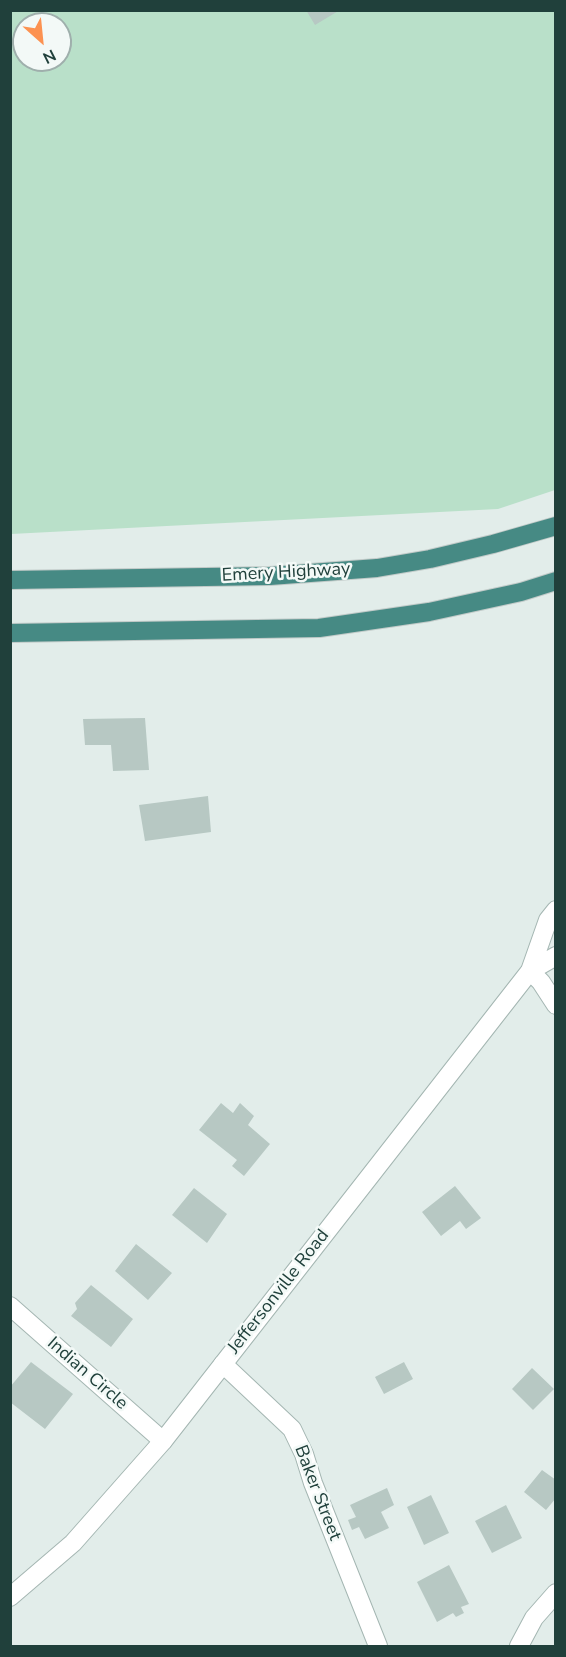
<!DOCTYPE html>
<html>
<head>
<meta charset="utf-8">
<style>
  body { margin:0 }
  #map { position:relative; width:566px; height:1657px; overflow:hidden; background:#e2edea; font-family:"Nunito Sans",sans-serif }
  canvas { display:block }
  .frame { position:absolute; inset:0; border:12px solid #20403b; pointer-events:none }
  .north { position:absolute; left:12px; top:12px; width:60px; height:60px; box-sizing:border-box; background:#f3f9f7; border:2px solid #9fafac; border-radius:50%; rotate:153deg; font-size:16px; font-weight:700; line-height:24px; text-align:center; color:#20403b }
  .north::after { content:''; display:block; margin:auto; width:21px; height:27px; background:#fc9251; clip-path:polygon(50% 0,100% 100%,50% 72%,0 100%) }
</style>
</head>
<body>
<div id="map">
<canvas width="566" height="1657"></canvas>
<div class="frame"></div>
<div class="north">N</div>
</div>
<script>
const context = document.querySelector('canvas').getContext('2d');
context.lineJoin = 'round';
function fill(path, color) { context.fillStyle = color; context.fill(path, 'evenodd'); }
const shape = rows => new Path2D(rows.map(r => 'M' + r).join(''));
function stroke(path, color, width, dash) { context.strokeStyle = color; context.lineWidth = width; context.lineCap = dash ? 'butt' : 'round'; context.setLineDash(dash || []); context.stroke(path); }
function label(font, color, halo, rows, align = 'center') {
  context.font = font + ' "Nunito Sans",sans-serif'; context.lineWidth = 5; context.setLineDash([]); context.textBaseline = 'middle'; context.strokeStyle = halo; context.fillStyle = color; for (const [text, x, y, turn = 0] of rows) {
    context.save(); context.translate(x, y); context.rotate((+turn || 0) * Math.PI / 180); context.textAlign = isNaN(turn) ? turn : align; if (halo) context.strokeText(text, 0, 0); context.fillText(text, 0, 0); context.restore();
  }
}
fill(shape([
  [11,11,555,11,555,490,498,509,11,534],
  [24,24,60,24,60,60,24,60]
]), '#b9e0c9');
fill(shape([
  [306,10,340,10,315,25],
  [145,718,149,770,113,771,111,745,85,745,83,719],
  [208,796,211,832,145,841,139,805],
  [221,1103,233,1113,240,1103,254,1116,248,1125,270,1144,244,1176,232,1166,237,1160,199,1130],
  [455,1186,481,1218,466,1229,460,1221,441,1236,422,1212],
  [194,1188,227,1214,207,1243,172,1215],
  [136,1244,172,1273,148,1300,115,1271],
  [91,1285,133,1319,111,1347,71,1316,77,1309,75,1303],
  [31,1362,73,1394,45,1429,10,1402,10,1387],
  [404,1362,413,1379,384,1394,375,1377],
  [532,1368,554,1389,533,1410,512,1389],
  [542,1470,556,1480,556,1498,546,1510,524,1492],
  [387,1488,394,1505,381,1512,389,1528,365,1539,359,1527,352,1530,348,1520,356,1517,350,1505],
  [431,1495,449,1533,424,1545,407,1507],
  [506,1505,522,1538,492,1553,475,1521],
  [449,1565,469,1604,461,1607,464,1613,456,1617,453,1613,437,1622,417,1582]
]), '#b7c8c3');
const minor = shape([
  [530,971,541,982,556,1005],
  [10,1306,163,1441],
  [223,1364,292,1429,304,1454,313,1483,378,1646],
  [519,1646,534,1618,556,1593]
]);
const tertiary = shape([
  [530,971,556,956],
  [10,1597,73,1543,163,1441,530,971,548,920,556,910]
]);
const trunk = shape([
  [10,580,270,576,377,568,430,559,493,544,556,526],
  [10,633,319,628,429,612,521,592,556,581]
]);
stroke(minor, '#a4b6b2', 20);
stroke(tertiary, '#a4b6b2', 20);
stroke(trunk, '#c1cac8', 20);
stroke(minor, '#fff', 18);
stroke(tertiary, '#fff', 18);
stroke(trunk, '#468a84', 18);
label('18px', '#20403b', '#f3f9f7', [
  ["Emery Highway",286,573,-3],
  ["Jeffersonville Road",279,1292,-52],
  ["Indian Circle",87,1374,41],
  ["Baker Street",317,1493,69]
]);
</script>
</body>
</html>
